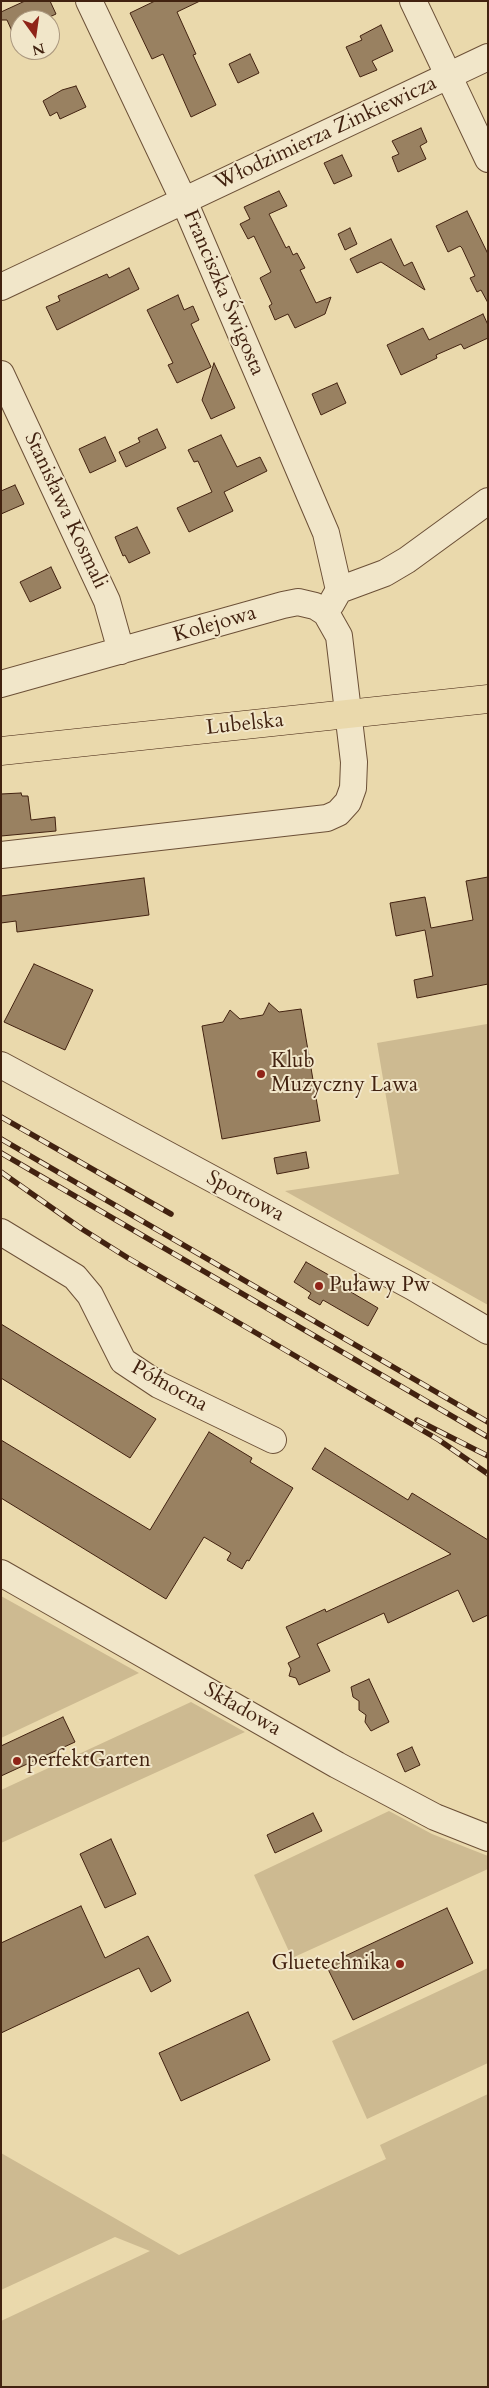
<!DOCTYPE html>
<html>
<head>
<meta charset="utf-8">
<style>
  body { margin:0 }
  #map { position:relative; width:489px; height:2388px; overflow:hidden; background:#ead9ac; font-family:Cardo,serif }
  canvas { display:block }
  .frame { position:absolute; inset:0; border:2px solid #422210; pointer-events:none }
  .north { position:absolute; left:10px; top:10px; width:50px; height:50px; box-sizing:border-box; background:#f1e6c9; border:1px solid #ab987f; border-radius:50%; rotate:166deg; font-size:14px; font-weight:700; line-height:20px; text-align:center; color:#422210 }
  .north::after { content:''; display:block; margin:auto; width:18px; height:22px; background:#8f2418; clip-path:polygon(50% 0,100% 100%,50% 72%,0 100%) }
</style>
</head>
<body>
<div id="map">
<canvas width="489" height="2388"></canvas>
<div class="frame"></div>
<div class="north">N</div>
</div>
<script>
const context = document.querySelector('canvas').getContext('2d');
context.lineJoin = 'round';
function fill(path, color) { context.fillStyle = color; context.fill(path, 'evenodd'); }
const shape = rows => new Path2D(rows.map(r => 'M' + r).join(''));
function stroke(path, color, width, dash) { context.strokeStyle = color; context.lineWidth = width; context.lineCap = dash ? 'butt' : 'round'; context.setLineDash(dash || []); context.stroke(path); }
function label(font, color, halo, rows, align = 'center') {
  context.font = font + ' Cardo,serif'; context.lineWidth = 4; context.setLineDash([]); context.textBaseline = 'middle'; context.strokeStyle = halo; context.fillStyle = color; for (const [text, x, y, turn = 0] of rows) {
    context.save(); context.translate(x, y); context.rotate((+turn || 0) * Math.PI / 180); context.textAlign = isNaN(turn) ? turn : align; if (halo) context.strokeText(text, 0, 0); context.fillText(text, 0, 0); context.restore();
  }
}
fill(shape([
  [487,1024,488,1030,488,1305,285,1191,399,1174,377,1043],
  [1,1596,139,1673,1,1738],
  [191,1702,245,1732,1,1843,1,1790],
  [389,1811,432,1834,488,1856,488,1869,292,1958,254,1875],
  [488,1968,488,2063,367,2119,332,2041],
  [488,2094,488,2387,1,2387,1,2321,150,2251,115,2237,1,2290,1,2153,179,2255,386,2159,380,2145]
]), '#cdba91');
const building = shape([
  [25,1,50,1,56,14,43,20,20,20,20,49,7,20,1,20,1,12,25,1],
  [155,1,200,1,177,12,196,54,193,55,216,105,191,117,163,54,152,59,130,13,155,1],
  [381,25,393,51,372,61,377,70,360,77,346,47,362,40,360,36,381,25],
  [250,54,259,73,238,83,229,64,250,54],
  [76,86,86,107,60,119,57,112,50,116,43,101,62,90,76,86],
  [421,128,427,142,420,146,426,159,398,172,392,157,399,154,392,141,421,128],
  [342,155,352,176,334,184,324,163,342,155],
  [279,191,287,206,269,214,286,248,289,246,293,255,297,253,305,268,300,270,316,303,331,297,325,314,295,328,288,314,275,320,269,306,272,304,260,278,271,272,254,236,248,239,240,224,250,219,244,207,279,191],
  [467,211,488,254,488,303,481,290,477,292,470,278,475,276,462,248,460,246,448,252,436,226,467,211],
  [350,228,357,244,345,250,338,234,350,228],
  [391,239,404,266,412,262,425,290,381,262,357,273,350,259,391,239],
  [129,268,139,289,57,330,46,307,60,301,58,296,107,274,109,278,129,268],
  [178,295,184,310,193,306,199,320,191,324,211,367,177,383,168,365,173,363,147,310,178,295],
  [483,314,488,325,488,338,464,349,461,344,436,355,437,358,401,375,387,345,423,328,429,340,483,314],
  [214,363,235,408,211,419,202,400,214,363],
  [337,383,346,403,321,415,312,394,337,383],
  [157,429,166,448,126,467,119,452,140,442,138,438,157,429],
  [221,435,237,467,260,457,267,471,224,492,233,511,189,532,177,508,212,492,198,461,194,462,188,450,221,435],
  [105,437,116,461,90,473,79,449,105,437],
  [15,485,24,504,1,514,1,491,15,485],
  [137,527,150,553,129,563,125,555,123,556,115,537,137,527],
  [51,567,61,588,30,602,20,582,51,567],
  [21,793,22,796,28,796,31,820,55,817,56,831,1,836,1,794,21,793],
  [488,877,488,984,417,998,414,980,433,976,425,930,396,936,390,903,425,897,431,928,473,920,466,881,488,877],
  [144,878,149,915,17,932,16,921,1,923,1,896,144,878],
  [34,964,93,990,65,1050,4,1022,34,964],
  [269,1003,279,1012,301,1009,320,1121,222,1139,202,1026,223,1022,230,1010,240,1019,263,1015,269,1003],
  [306,1152,309,1168,277,1174,274,1158,306,1152],
  [306,1262,341,1282,339,1285,378,1308,368,1326,323,1300,320,1305,308,1298,311,1293,294,1282,306,1262],
  [1,1324,156,1419,130,1458,1,1378,1,1324],
  [209,1432,252,1458,250,1462,293,1488,249,1561,247,1560,242,1569,227,1560,231,1553,204,1537,166,1599,1,1498,1,1440,150,1530,209,1432],
  [325,1448,408,1500,412,1493,488,1540,488,1615,473,1622,458,1590,388,1623,384,1613,317,1644,330,1671,299,1685,296,1678,289,1676,291,1669,288,1663,300,1657,286,1627,325,1609,326,1612,451,1554,312,1469,325,1448],
  [369,1679,389,1722,371,1731,365,1722,366,1715,359,1710,359,1701,353,1697,351,1687,369,1679],
  [63,1717,75,1742,1,1776,1,1746,63,1717],
  [412,1747,420,1765,405,1772,397,1754,412,1747],
  [313,1813,322,1831,275,1853,267,1835,313,1813],
  [111,1839,136,1894,105,1908,80,1854,111,1839],
  [81,1906,105,1958,148,1936,171,1981,151,1992,139,1968,1,2033,1,1943,81,1906],
  [447,1908,473,1963,353,2020,326,1965,447,1908],
  [248,2012,270,2060,181,2101,159,2053,248,2012]
]);
fill(building, '#998161');
stroke(building, '#422210', 1);
const minor = shape([
  [89,1,184,201,326,533,339,590],
  [413,1,488,159],
  [1,287,488,57],
  [1,374,107,601,121,651],
  [331,604,339,590,385,573,407,560,488,501],
  [1,684,283,605,298,602,315,606,326,613,339,636,354,762,353,788,348,802,338,813,327,818,1,855],
  [1,1065,413,1287,488,1331],
  [1,1232,75,1277,90,1295,123,1361,159,1385,273,1440],
  [1,1573,337,1765,435,1817,488,1838]
]);
const major = shape([
  [1,751,488,699]
]);
stroke(minor, '#6c5037', 28);
stroke(major, '#422210', 29);
stroke(minor, '#f1e6c9', 26);
stroke(major, '#ead9ac', 28);
const rail = shape([
  [1,1117,171,1214],
  [1,1139,488,1422],
  [1,1153,488,1437],
  [1,1172,82,1229,128,1258,439,1440,488,1474],
  [417,1420,488,1456]
]);
stroke(rail, '#422210', 5.5);
stroke(rail, '#f1e6c9', 4, [11]);
for (const [x, y, r, color] of [
  [261,1074,5,"#8f2418"],
  [319,1286,5,"#8f2418"],
  [17,1761,5,"#8f2418"],
  [400,1964,5,"#8f2418"]
]) { const dot = new Path2D(); dot.arc(x, y, r, 0, 2 * Math.PI); context.fillStyle = color; context.fill(dot); stroke(dot, '#f1e6c9', 2); }
label('21px', '#422210', '#f1e6c9', [
  ["Włodzimierza Zinkiewicza",326,134,-25],
  ["Franciszka Świgosta",223,293,67],
  ["Stanisława Kosmali",65,511,65],
  ["Kolejowa",215,625,-16],
  ["Lubelska",245,725,-6],
  ["Sportowa",245,1197,28],
  ["Północna",169,1387,29],
  ["Składowa",242,1710,30]
]);
label('21px', '#422210', '#f1e6c9', [
  ["Klub",271,1062],
  ["Muzyczny Lawa",271,1086],
  ["Puławy Pw",329,1286],
  ["perfektGarten",27,1761],
  ["Gluetechnika",390,1964,"right"]
], 'left');
</script>
</body>
</html>
